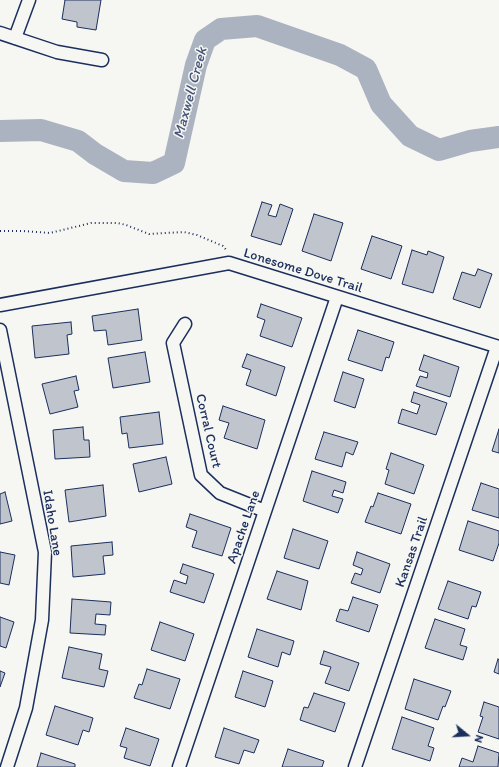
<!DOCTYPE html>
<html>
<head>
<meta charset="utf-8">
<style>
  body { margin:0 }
  #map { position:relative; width:499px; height:767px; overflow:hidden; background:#f6f6f2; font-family:Itim,sans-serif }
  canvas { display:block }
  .north { position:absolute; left:447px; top:715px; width:40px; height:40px; -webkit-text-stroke:3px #f6f6f2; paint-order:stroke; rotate:108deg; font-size:11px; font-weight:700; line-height:16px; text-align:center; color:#1b2f5e }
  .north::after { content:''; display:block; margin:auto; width:14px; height:18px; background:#1b2f5e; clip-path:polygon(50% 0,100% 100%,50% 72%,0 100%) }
</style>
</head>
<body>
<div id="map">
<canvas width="499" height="767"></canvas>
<div class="north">N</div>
</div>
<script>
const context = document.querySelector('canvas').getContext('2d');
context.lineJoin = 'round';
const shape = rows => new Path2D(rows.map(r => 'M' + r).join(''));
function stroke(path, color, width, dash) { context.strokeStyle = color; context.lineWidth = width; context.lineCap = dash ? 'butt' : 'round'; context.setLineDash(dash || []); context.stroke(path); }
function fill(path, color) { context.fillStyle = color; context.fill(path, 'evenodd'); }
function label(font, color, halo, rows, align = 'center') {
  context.font = font + ' Itim,sans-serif'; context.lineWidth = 3; context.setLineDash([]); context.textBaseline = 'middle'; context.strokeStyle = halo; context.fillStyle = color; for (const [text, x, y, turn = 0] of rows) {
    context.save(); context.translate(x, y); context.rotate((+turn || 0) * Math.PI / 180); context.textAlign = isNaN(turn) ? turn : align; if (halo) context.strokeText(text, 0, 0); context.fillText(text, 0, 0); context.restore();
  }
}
stroke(shape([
  [0,131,41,130,78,141,95,154,124,171,153,173,174,163,196,65,205,40,221,29,257,26,340,55,366,69,381,104,410,136,439,150,470,141,499,137]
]), '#abb2c0', 22);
const building = shape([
  [65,0,101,0,96,30,77,27,77,22,62,19,65,0],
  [262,202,272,205,268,215,276,217,280,204,293,209,281,245,251,236,262,202],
  [314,214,343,223,331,261,302,251,314,214],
  [372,236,402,246,391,279,361,269,372,236],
  [412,250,427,255,428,251,444,257,433,293,402,284,412,250],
  [478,269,492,274,480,308,453,299,462,272,475,276,478,269],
  [261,304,302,318,292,347,260,336,265,320,257,317,261,304],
  [138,309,142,340,108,345,106,330,94,331,92,316,138,309],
  [71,322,72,334,67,335,69,354,35,358,32,326,71,322],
  [358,330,394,342,389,358,386,357,382,371,348,360,358,330],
  [145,352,150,382,113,388,108,358,145,352],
  [247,354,285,367,276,396,246,385,251,370,242,367,247,354],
  [424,355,459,367,450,397,416,386,420,376,427,378,428,373,419,370,424,355],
  [343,372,364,379,355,408,334,401,343,372],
  [76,376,79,390,74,391,78,407,50,414,42,384,76,376],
  [414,392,447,403,436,435,398,423,402,409,417,414,420,405,411,402,414,392],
  [223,406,265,420,257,449,224,438,229,423,219,420,223,406],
  [159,412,163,444,129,448,127,433,122,434,120,417,159,412],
  [83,427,84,440,89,440,90,457,55,459,53,430,83,427],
  [499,429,499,453,492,451,499,429],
  [324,432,358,442,353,455,346,452,342,467,315,459,324,432],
  [391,453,424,465,414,494,385,484,389,470,386,469,391,453],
  [166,457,172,484,139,492,133,464,166,457],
  [312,471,346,482,343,493,334,490,332,496,343,499,338,513,303,501,312,471],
  [481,483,499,489,499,518,472,510,481,483],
  [103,485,106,516,69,522,65,490,103,485],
  [5,492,12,521,0,524,0,494,5,492],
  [378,493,411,504,401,534,365,522,371,506,373,507,378,493],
  [190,514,231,528,222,556,192,547,197,531,186,527,190,514],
  [468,521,499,531,499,543,493,561,459,550,468,521],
  [293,529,328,541,319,569,284,558,293,529],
  [112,542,113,555,103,556,105,574,73,577,71,546,112,542],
  [0,552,15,555,9,585,0,583,0,552],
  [357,552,390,564,380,593,351,583,355,573,361,575,363,569,353,565,357,552],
  [183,564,214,574,204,603,170,592,174,580,186,584,188,576,180,573,183,564],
  [277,571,308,581,301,610,267,599,277,571],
  [448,581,481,592,476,607,472,606,468,619,438,609,448,581],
  [353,597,378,605,369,632,336,621,340,609,348,611,353,597],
  [72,599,111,602,110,615,96,614,95,624,106,625,105,635,70,633,72,599],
  [0,617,14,622,6,648,0,646,0,617],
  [435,619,465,629,460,645,467,647,463,660,425,648,435,619],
  [160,622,194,634,185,661,151,650,160,622],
  [257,629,294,641,290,655,282,652,278,667,248,657,257,629],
  [69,647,102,654,99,669,108,671,104,687,62,678,69,647],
  [324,651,359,663,349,691,325,683,331,667,320,664,324,651],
  [498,659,499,660,499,674,494,672,498,659],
  [147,669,180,679,170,709,134,698,139,684,142,685,147,669],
  [0,671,5,673,0,687,0,671],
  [243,671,273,681,265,707,235,697,243,671],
  [414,679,451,691,445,707,443,706,438,720,405,709,414,679],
  [314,693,345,703,335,732,300,720,304,707,308,708,314,693],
  [484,702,499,707,499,739,478,732,483,717,480,716,484,702],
  [55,706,93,718,89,732,83,730,78,745,46,735,55,706],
  [402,717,434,728,428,746,434,748,430,761,392,749,402,717],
  [126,728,159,739,150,766,124,758,127,748,120,746,126,728],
  [224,728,259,740,254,753,244,750,239,764,215,757,224,728],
  [478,746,499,753,498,767,459,767,462,758,473,762,478,746],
  [288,749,324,761,322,767,282,767,288,749],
  [41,753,75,764,75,767,37,767,41,753]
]);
fill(building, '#c0c4cd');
stroke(building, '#1b2f5e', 1);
const minor = shape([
  [0,33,57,52,102,60],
  [15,38,29,0],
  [0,305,229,263,499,347],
  [185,324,173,343,201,475,220,493,265,511],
  [0,330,45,552,42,620,26,708,7,767],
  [179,767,337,297],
  [355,767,497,347]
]);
stroke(minor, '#1b2f5e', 15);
stroke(shape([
  [0,231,23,231,50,233,91,223,118,223,126,225,149,234,184,232,197,235,223,246,227,251]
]), '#1b2f5e', 2, [1, 3]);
stroke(minor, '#f6f6f2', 12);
label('14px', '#1b2f5e', '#f6f6f2', [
  ["Lonesome Dove Trail",303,271,17],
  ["Corral Court",208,431,77],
  ["Idaho Lane",52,523,81],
  ["Apache Lane",244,527,-71],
  ["Kansas Trail",412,552,-71]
]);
label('italic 15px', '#46567b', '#f6f6f2', [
  ["Maxwell Creek",191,93,-75]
]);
</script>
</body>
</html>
